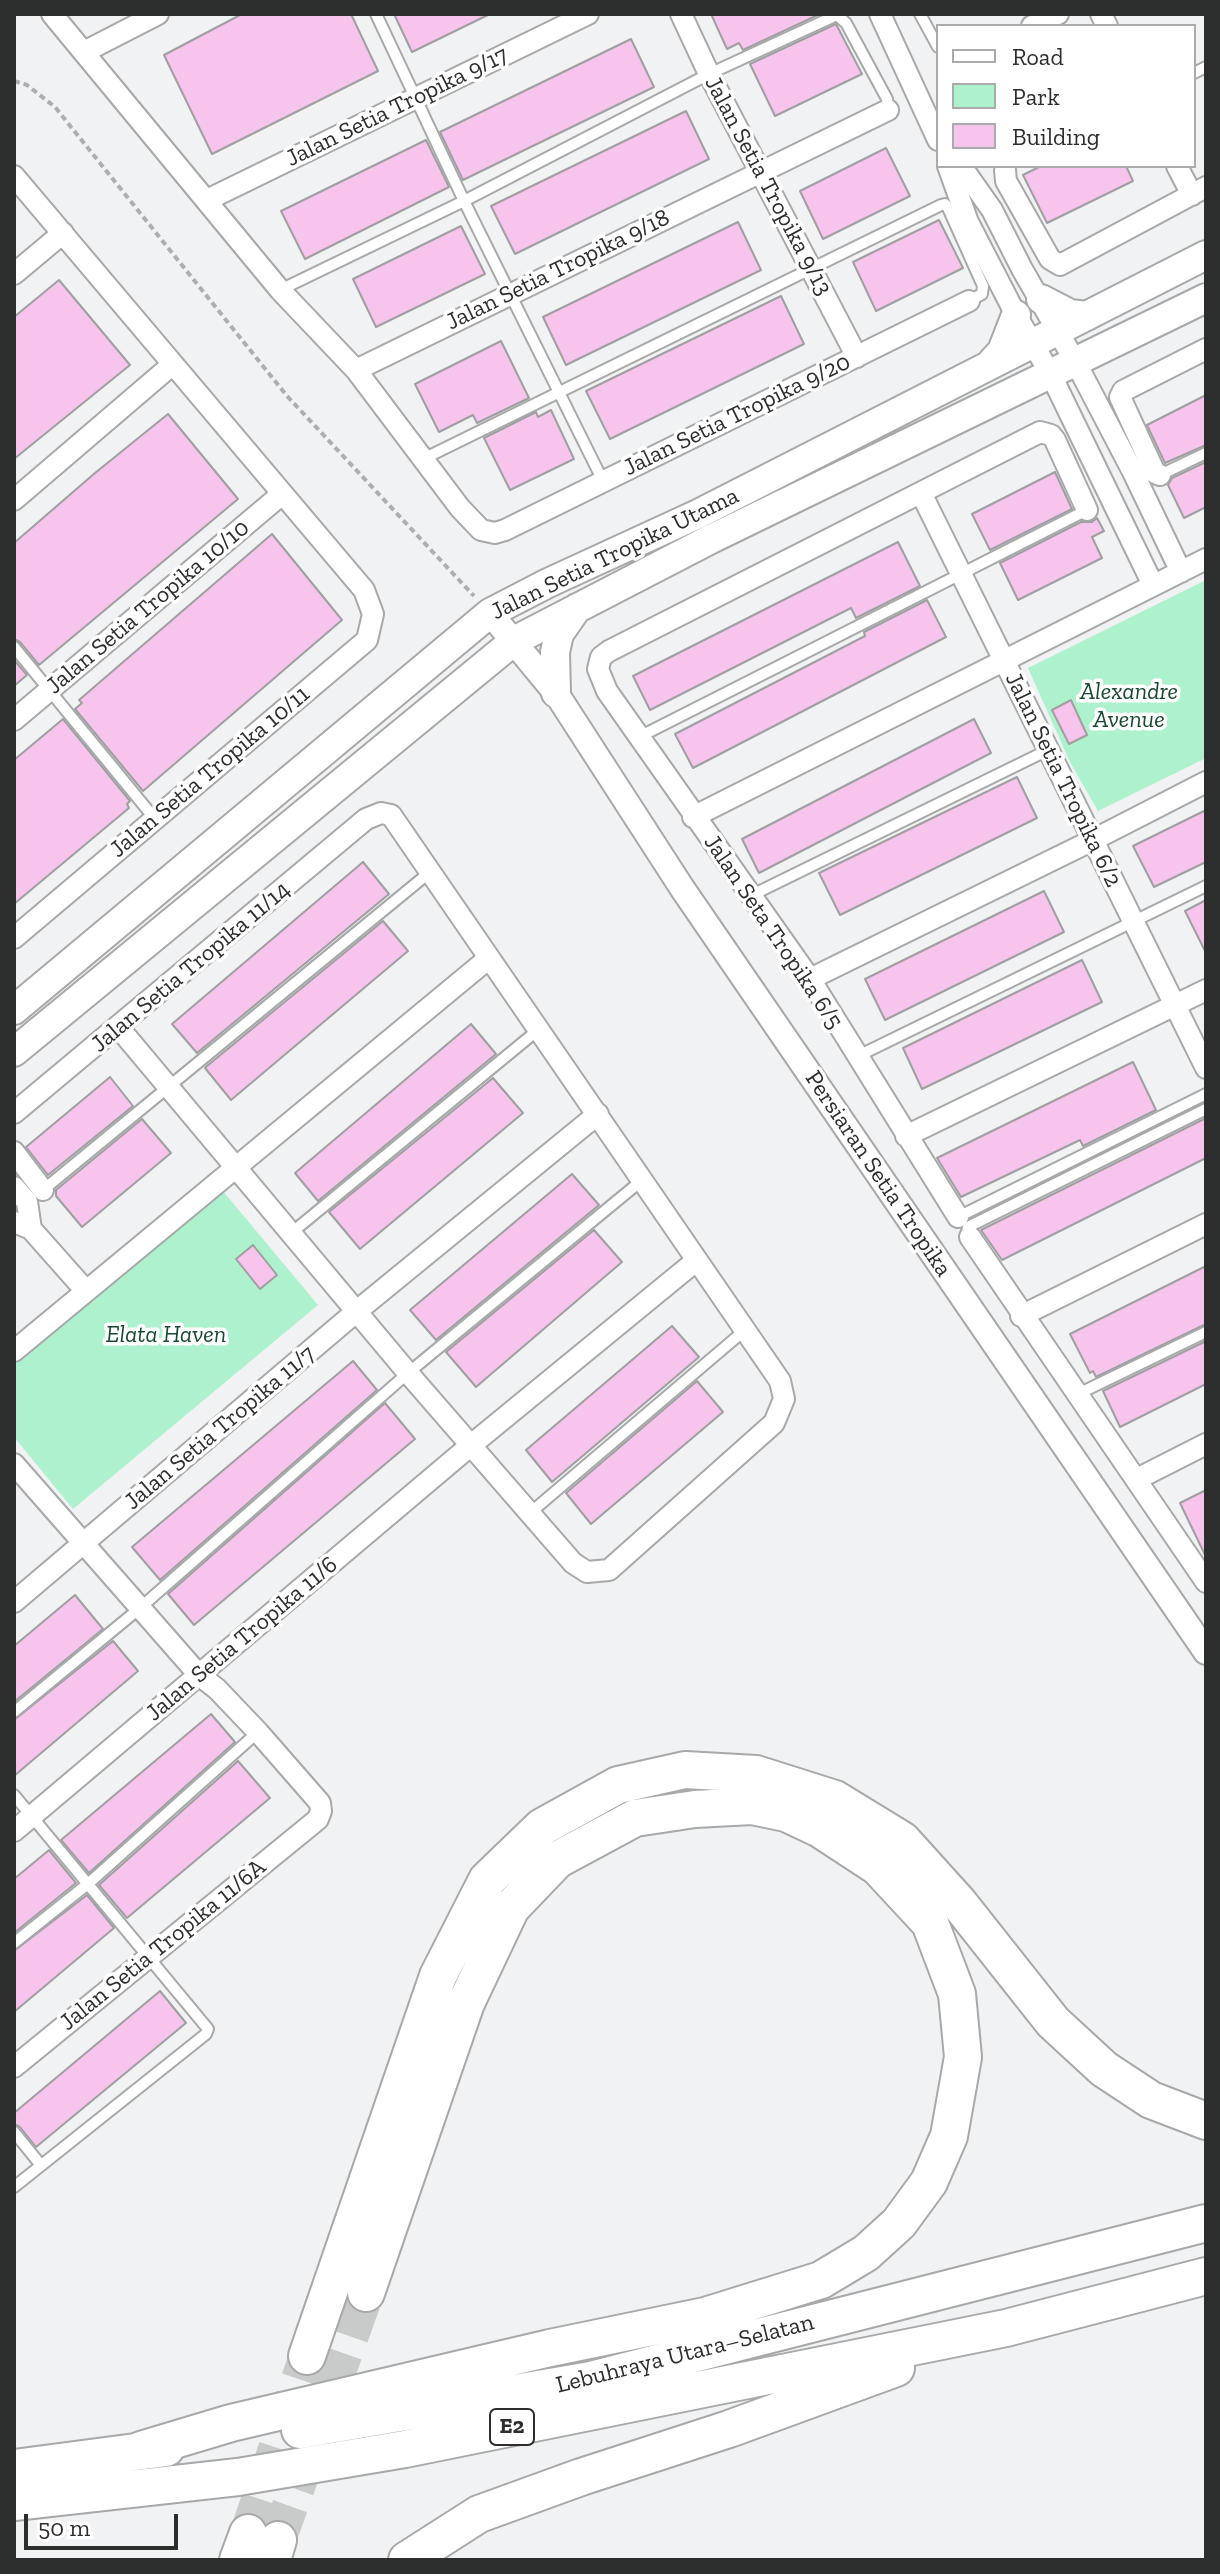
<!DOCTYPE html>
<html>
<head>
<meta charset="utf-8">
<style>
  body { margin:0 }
  #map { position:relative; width:1220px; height:2574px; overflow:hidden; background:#f0f2f3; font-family:"Zilla Slab",serif }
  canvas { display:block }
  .frame { position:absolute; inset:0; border:16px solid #2c2d2d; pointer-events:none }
  .legend { position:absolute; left:936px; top:24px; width:260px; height:144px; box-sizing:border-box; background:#fff; border:2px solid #ababab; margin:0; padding:10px 14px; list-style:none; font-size:24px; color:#2c2d2d }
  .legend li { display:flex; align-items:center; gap:16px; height:40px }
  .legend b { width:40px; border:2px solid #ababab }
  .scale { position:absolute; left:24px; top:2514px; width:154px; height:36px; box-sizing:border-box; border:4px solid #2c2d2d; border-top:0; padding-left:10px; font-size:24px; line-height:28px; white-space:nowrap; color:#2c2d2d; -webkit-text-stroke:6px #fff; paint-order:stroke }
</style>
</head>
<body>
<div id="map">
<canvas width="1220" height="2574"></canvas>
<div class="frame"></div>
<ul class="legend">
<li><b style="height:10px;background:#fff"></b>Road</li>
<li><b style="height:22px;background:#aef1ce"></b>Park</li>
<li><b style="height:22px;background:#f6c4ec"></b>Building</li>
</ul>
<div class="scale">50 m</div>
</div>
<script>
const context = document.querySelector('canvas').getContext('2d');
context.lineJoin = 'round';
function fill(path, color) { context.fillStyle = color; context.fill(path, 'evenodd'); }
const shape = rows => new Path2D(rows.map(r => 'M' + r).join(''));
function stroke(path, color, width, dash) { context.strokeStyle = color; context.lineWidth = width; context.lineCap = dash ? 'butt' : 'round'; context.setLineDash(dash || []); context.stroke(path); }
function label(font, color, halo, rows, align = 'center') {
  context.font = font + ' "Zilla Slab",serif'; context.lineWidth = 7; context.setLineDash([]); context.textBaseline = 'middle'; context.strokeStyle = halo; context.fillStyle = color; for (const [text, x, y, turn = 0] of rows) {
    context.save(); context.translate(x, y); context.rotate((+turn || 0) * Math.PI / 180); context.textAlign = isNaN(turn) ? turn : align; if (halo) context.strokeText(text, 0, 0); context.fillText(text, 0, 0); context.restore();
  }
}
fill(shape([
  [1206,580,1206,758,1098,811,1070,762,1028,668],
  [222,1190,318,1305,73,1509,14,1437,14,1364]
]), '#aef1ce');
const building = shape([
  [242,14,351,14,378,71,212,154,164,55,242,14],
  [394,14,490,14,412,52,394,14],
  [711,14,820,14,743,50,739,43,727,49,711,14],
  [836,24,862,74,775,116,750,64,836,24],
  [631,39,654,87,463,180,440,132,631,39],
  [686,111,709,159,515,254,491,206,686,111],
  [426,140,449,187,305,259,281,211,426,140],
  [886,148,910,196,823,239,800,191,886,148],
  [1041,166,1126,166,1133,181,1047,223,1023,175,1041,166],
  [939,220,963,268,876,311,853,262,939,220],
  [738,222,761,270,566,365,543,317,738,222],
  [461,226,485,274,376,327,353,279,461,226],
  [59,280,130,365,14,459,14,317,59,280],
  [781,296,804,344,610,439,586,391,781,296],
  [501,341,529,398,477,423,473,415,439,432,415,384,501,341],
  [1206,395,1206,445,1165,463,1147,425,1206,395],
  [551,410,574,459,510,490,484,438,536,412,538,417,551,410],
  [168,414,238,499,39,665,20,642,14,639,14,543,95,473,168,414],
  [1206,462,1206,507,1184,518,1168,485,1172,478,1206,462],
  [1055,472,1072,509,990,550,972,514,1055,472],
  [1097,518,1104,531,1092,537,1102,558,1018,600,1000,563,1081,522,1092,522,1097,518],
  [272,534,342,620,143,791,75,709,82,703,79,700,272,534],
  [898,542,920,586,856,618,851,608,650,710,633,676,898,542],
  [927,600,946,637,693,768,675,734,865,636,864,632,927,600],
  [14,660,27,675,14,686,14,660],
  [1071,700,1087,735,1069,744,1052,710,1071,700],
  [63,719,130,801,127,804,129,808,14,904,14,760,63,719],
  [974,719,991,753,759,873,742,839,974,719],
  [1017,777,1037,818,840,915,819,873,1017,777],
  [1206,810,1206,862,1154,887,1133,846,1206,810],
  [363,862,389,894,197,1053,172,1024,363,862],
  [1044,891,1064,932,885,1020,865,979,1044,891],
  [1206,900,1206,953,1185,911,1206,900],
  [383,921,408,951,231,1100,205,1068,207,1066,383,921],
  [1082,960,1102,1002,922,1089,903,1048,1082,960],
  [471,1024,496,1054,318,1201,295,1173,471,1024],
  [1133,1062,1156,1110,1083,1146,1080,1140,961,1197,937,1158,1133,1062],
  [110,1077,133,1106,48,1175,26,1147,110,1077],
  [493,1078,523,1113,360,1249,329,1212,493,1078],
  [1206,1118,1206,1158,1002,1260,981,1230,1206,1118],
  [142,1119,171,1153,82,1227,56,1196,56,1190,142,1119],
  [572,1174,599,1205,436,1340,410,1310,572,1174],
  [594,1230,622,1262,476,1387,446,1352,594,1230],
  [253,1245,277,1275,260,1289,236,1259,253,1245],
  [1206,1266,1206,1324,1096,1377,1093,1371,1090,1373,1070,1334,1206,1266],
  [672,1326,699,1357,552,1482,526,1450,672,1326],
  [1206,1341,1206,1384,1120,1427,1103,1391,1206,1341],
  [353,1361,377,1390,160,1580,132,1547,353,1361],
  [697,1381,723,1412,591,1524,566,1493,697,1381],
  [385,1403,415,1439,194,1625,168,1594,385,1403],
  [1206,1490,1206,1557,1180,1503,1206,1490],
  [75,1595,103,1629,14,1702,14,1646,75,1595],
  [113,1641,138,1671,14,1776,14,1720,113,1641],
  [211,1714,235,1742,89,1873,61,1840,211,1714],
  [238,1761,270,1798,127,1918,99,1885,238,1761],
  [49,1850,76,1883,14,1933,14,1879,49,1850],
  [87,1895,114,1928,14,2012,14,1951,87,1895],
  [160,1991,186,2023,36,2147,20,2127,14,2124,14,2113,160,1991]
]);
fill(building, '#f6c4ec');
stroke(building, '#a09fa0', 2);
stroke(shape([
  [248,2533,307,2356],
  [278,2540,366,2293]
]), '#c9cbcb', 36, [36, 18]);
const service = shape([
  [376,14,464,201,603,481],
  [920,14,938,47],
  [1194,73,1206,67],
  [280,290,464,201,709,74,837,15,846,23,887,99,888,110],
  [423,459,941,205,945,204,948,208,983,286,982,294,969,301],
  [1160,475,1206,453],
  [14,647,155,819],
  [639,737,1087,510],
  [750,896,1048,750],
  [856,1057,1206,886],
  [43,1190,430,872],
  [958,1217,1206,1094],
  [290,1234,538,1030],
  [970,1237,967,1233,968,1227,1206,1109],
  [1078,1394,1206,1332],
  [530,1513,745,1330],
  [14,1712,140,1608,408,1373,641,1181],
  [14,1795,208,2029,206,2034,14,2187],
  [14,1943,89,1883,258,1732],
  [14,2132,40,2164]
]);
const minor = shape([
  [52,14,280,290,356,370,460,508,481,530,495,533,505,530,969,301],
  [681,14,709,74,857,357],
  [880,14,938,140],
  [1101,14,1107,26],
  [1032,26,1058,14],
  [84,52,158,14],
  [948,166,968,222,1016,315,1051,375,1153,585],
  [961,166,992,210,1022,269,1076,363,1133,472,1181,572],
  [1177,166,1192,195],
  [1005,170,1006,181,1050,259,1060,265,1206,187],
  [14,176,364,590,373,614,367,640,14,938],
  [207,200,588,14],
  [14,274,63,233],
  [356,370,888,110],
  [1160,475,1155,473,1120,397,1123,391,1206,349],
  [921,493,1206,1068],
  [14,500,173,364],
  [14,720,282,494],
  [693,817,1206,559],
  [810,979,1093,840,1206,782],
  [14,1113,366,819,381,813,391,815,780,1381,784,1399,774,1423,609,1570,587,1572,573,1563,408,1373,119,1028],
  [906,1136,1206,990],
  [14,1152,43,1190],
  [14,1187,27,1202,31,1229],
  [958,1217,810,979,607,691,598,669,601,657,609,651,1040,432,1051,435,1055,440,1087,510],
  [14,1222,31,1229,86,1291],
  [970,1237,1206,1582],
  [1021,1316,1206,1224],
  [14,1351,489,958],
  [14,1464,199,1675,217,1689,258,1732,320,1803,321,1811,318,1819,312,1824,14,2067],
  [1137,1479,1206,1444],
  [14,1602,357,1311,598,1114],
  [14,1831,470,1446,697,1260]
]);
const tertiary = shape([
  [490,613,556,693,682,888,1206,1652]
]);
const secondary = shape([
  [1041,299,1070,314,1087,316],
  [992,362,1002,351,1016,315],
  [556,693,555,652,559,634,577,608],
  [14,1010,490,613,548,583,698,514,1206,255],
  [14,1052,514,641,711,539,1206,298]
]);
const motorway = shape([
  [307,2356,438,1976,487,1880,542,1827,618,1785,685,1770,756,1774,835,1799,902,1840,958,1902,1053,2022,1104,2069,1151,2100,1206,2121],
  [300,2430,591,2380,1206,2223],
  [141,2450,231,2423,550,2348,705,2316,821,2280,866,2253,899,2223,929,2182,949,2136,963,2057,957,1994,930,1923,878,1867,820,1829,786,1813,752,1806,695,1809,635,1818,557,1860,511,1908,466,2003,366,2293],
  [14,2468,166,2448],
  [14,2502,238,2477,405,2449,1006,2328,1206,2276],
  [238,2560,248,2533],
  [272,2560,278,2540],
  [407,2560,479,2514,581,2477,729,2429,896,2368]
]);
stroke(service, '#a7a8a9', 14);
stroke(minor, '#a7a8a9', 24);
stroke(tertiary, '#a7a8a9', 28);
stroke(secondary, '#a7a8a9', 32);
stroke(motorway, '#a7a8a9', 40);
stroke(shape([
  [14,81,27,85,55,107,287,396,474,596]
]), '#adafaf', 4, [6, 4]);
stroke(service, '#fff', 10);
stroke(minor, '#fff', 20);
stroke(tertiary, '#fff', 24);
stroke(secondary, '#fff', 28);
stroke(motorway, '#fff', 36);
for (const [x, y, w] of [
  [512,2427,44]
]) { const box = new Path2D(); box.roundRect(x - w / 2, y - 18, w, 36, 6); context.fillStyle = '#fff'; context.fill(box); stroke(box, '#2c2d2d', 2); }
label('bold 22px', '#2c2d2d', null, [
  ["E2",512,2427]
]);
label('24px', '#2c2d2d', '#fff', [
  ["Jalan Setia Tropika 9/17",397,107,-26],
  ["Jalan Setia Tropika 9/13",768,186,62],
  ["Jalan Setia Tropika 9/18",558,270,-26],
  ["Jalan Setia Tropika 9/20",737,415,-26],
  ["Jalan Setia Tropika Utama",615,554,-26],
  ["Jalan Setia Tropika 10/10",148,607,-40],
  ["Jalan Setia Tropika 10/11",210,772,-40],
  ["Jalan Setia Tropika 6/2",1063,780,64],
  ["Jalan Seta Tropika 6/5",773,932,56],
  ["Jalan Setia Tropika 11/14",191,967,-40],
  ["Persiaran Setia Tropika",878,1174,56],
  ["Jalan Setia Tropika 11/7",220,1428,-40],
  ["Jalan Setia Tropika 11/6",242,1639,-40],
  ["Jalan Setia Tropika 11/6A",163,1945,-39],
  ["Lebuhraya Utara–Selatan",685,2354,-14]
]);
label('italic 24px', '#194833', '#fff', [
  ["Alexandre",1129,692],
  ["Avenue",1129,720],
  ["Elata Haven",166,1335]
]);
</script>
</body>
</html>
